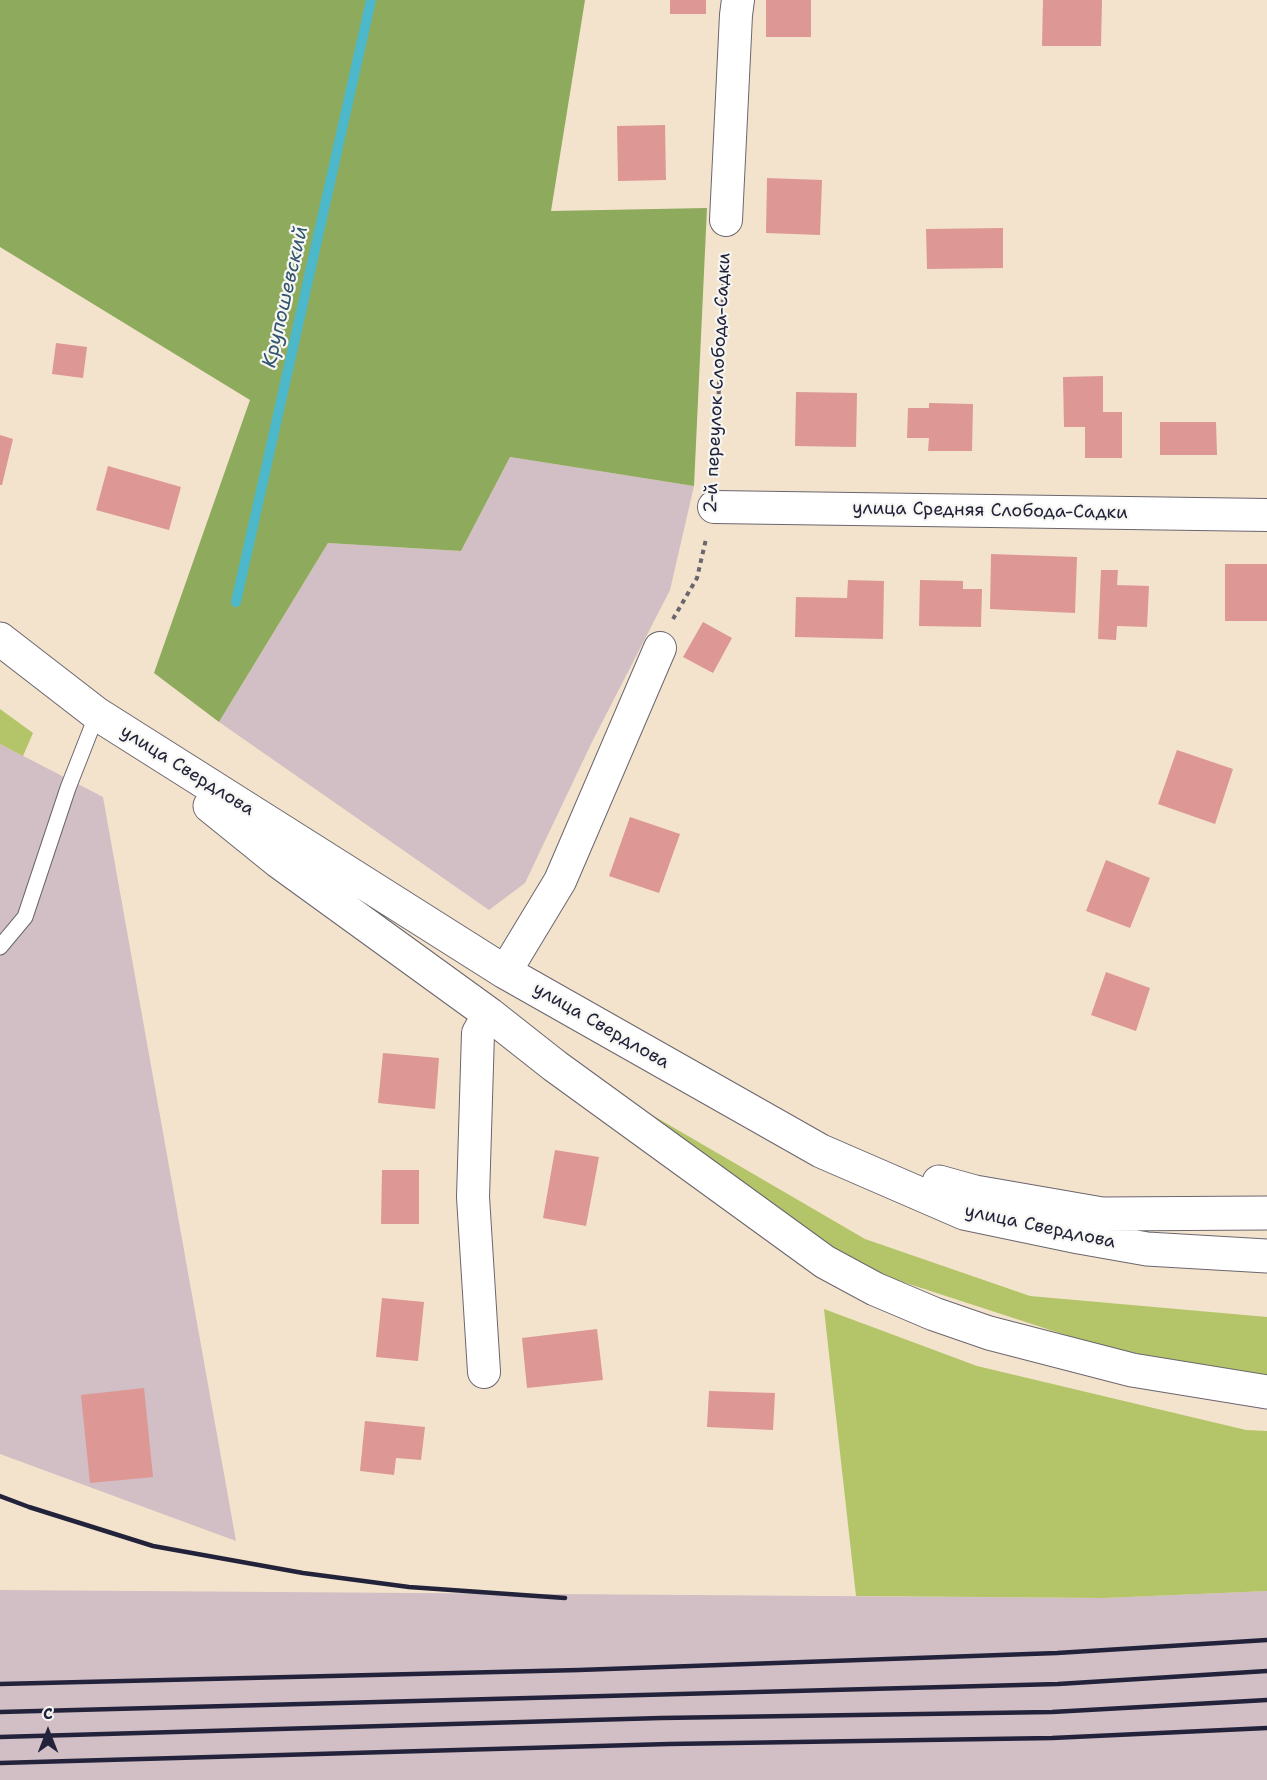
<!DOCTYPE html>
<html>
<head>
<meta charset="utf-8">
<style>
  body { margin:0 }
  #map { position:relative; width:1267px; height:1780px; overflow:hidden; background:#f3e3cc; font-family:"Shantell Sans",sans-serif }
  canvas { display:block }
  .north { position:absolute; left:18px; top:1702px; width:60px; height:60px; -webkit-text-stroke:4px #f6f6f2; paint-order:stroke; rotate:0deg; font-size:16px; font-weight:700; line-height:24px; text-align:center; color:#22223b }
  .north::after { content:''; display:block; margin:auto; width:21px; height:27px; background:#22223b; clip-path:polygon(50% 0,100% 100%,50% 72%,0 100%) }
</style>
</head>
<body>
<div id="map">
<canvas width="1267" height="1780"></canvas>
<div class="north">С</div>
</div>
<script>
const context = document.querySelector('canvas').getContext('2d');
context.lineJoin = 'round';
function fill(path, color) { context.fillStyle = color; context.fill(path, 'evenodd'); }
const shape = rows => new Path2D(rows.map(r => 'M' + r).join(''));
function stroke(path, color, width, dash) { context.strokeStyle = color; context.lineWidth = width; context.lineCap = dash ? 'butt' : 'round'; context.setLineDash(dash || []); context.stroke(path); }
function label(font, color, halo, rows, align = 'center') {
  context.font = font + ' "Shantell Sans",sans-serif'; context.lineWidth = 4.5; context.setLineDash([]); context.textBaseline = 'middle'; context.strokeStyle = halo; context.fillStyle = color; for (const [text, x, y, turn = 0] of rows) {
    context.save(); context.translate(x, y); context.rotate((+turn || 0) * Math.PI / 180); context.textAlign = isNaN(turn) ? turn : align; if (halo) context.strokeText(text, 0, 0); context.fillText(text, 0, 0); context.restore();
  }
}
fill(shape([
  [510,457,694,486,670,590,592,742,525,883,489,910,219,722,328,543,461,551],
  [0,744,103,797,236,1541,0,1454],
  [0,1590,1105,1598,1267,1591,1267,1780,0,1780]
]), '#d2bec5');
fill(shape([
  [0,709,33,733,23,756,0,744],
  [549,1055,865,1239,1030,1296,1267,1317,1267,1380,1133,1357,863,1269],
  [824,1309,977,1366,1246,1430,1267,1431,1267,1591,1105,1598,856,1596]
]), '#b3c568');
fill(shape([
  [0,0,585,0,551,211,707,208,694,486,510,457,461,551,328,543,219,722,154,673,250,400,0,247]
]), '#8eaa5c');
stroke(shape([
  [236,602,371,0]
]), '#4db8ca', 10);
fill(shape([
  [670,0,706,0,706,14,670,14],
  [766,0,811,0,811,37,766,37],
  [1043,0,1102,0,1101,46,1042,46],
  [665,125,666,180,618,181,617,126],
  [767,178,822,180,820,235,766,233],
  [1003,228,1003,268,927,269,926,229],
  [56,343,87,347,83,378,52,374],
  [1103,376,1103,412,1122,412,1122,458,1085,458,1085,427,1064,427,1063,377],
  [796,392,857,393,856,447,795,446],
  [929,403,973,404,972,451,928,451,929,438,907,438,908,408,929,408],
  [1160,422,1216,422,1217,455,1160,455],
  [0,435,13,439,2,485,0,485],
  [108,466,181,487,169,530,96,510],
  [991,554,1077,557,1075,613,990,609],
  [1225,564,1267,564,1267,621,1225,621],
  [1101,570,1118,570,1117,585,1149,586,1147,627,1117,626,1116,640,1098,639],
  [848,580,884,581,883,639,795,637,796,597,847,598],
  [920,580,963,581,963,589,982,589,981,627,919,626],
  [703,622,732,638,713,673,683,657],
  [1177,750,1233,769,1215,824,1158,804],
  [630,817,680,834,659,893,609,876],
  [1106,860,1150,878,1130,928,1086,911],
  [1106,972,1150,988,1136,1031,1091,1015],
  [383,1053,439,1058,435,1109,378,1103],
  [555,1150,599,1157,586,1226,543,1218],
  [382,1170,419,1170,419,1224,381,1224],
  [382,1298,424,1302,418,1361,376,1357],
  [597,1329,603,1380,527,1388,522,1338],
  [144,1388,153,1477,90,1483,81,1395],
  [709,1391,775,1393,773,1430,707,1427],
  [365,1421,425,1427,421,1460,396,1458,394,1475,360,1471]
]), '#dd9794');
const lane = shape([
  [0,947,25,917,68,788,97,714]
]);
const street = shape([
  [726,220,736,15,738,0],
  [714,507,1267,515],
  [505,972,560,881,660,648],
  [484,1372,473,1197,478,1033,489,1014]
]);
const primary = shape([
  [0,639,97,714,505,972,821,1151,964,1213,1079,1237,1147,1249,1267,1256],
  [210,806,278,861,489,1014,555,1066,825,1262,875,1289,934,1314,989,1333,1132,1370,1267,1392],
  [939,1182,975,1192,1102,1214,1267,1213]
]);
stroke(lane, '#6b666e', 17);
stroke(street, '#6b666e', 34);
stroke(primary, '#6b666e', 35);
stroke(shape([
  [715,475,725,252],
  [673,619,697,578,706,539]
]), '#6b666e', 4, [4.5, 4.5]);
stroke(lane, '#fff', 15);
stroke(street, '#fff', 32);
stroke(primary, '#fff', 33);
stroke(shape([
  [0,1496,29,1507,153,1546,303,1573,409,1587,565,1598],
  [0,1684,579,1670,1057,1653,1267,1640],
  [0,1712,1058,1684,1267,1671],
  [0,1737,661,1718,1052,1712,1267,1700],
  [0,1763,669,1744,1052,1738,1267,1728]
]), '#22223b', 4.5);
label('18px', '#22223b', '#f6f6f2', [
  ["2-й переулок Слобода-Садки",718,383,-87],
  ["улица Средняя Слобода-Садки",990,511,1],
  ["улица Свердлова",187,771,32],
  ["улица Свердлова",601,1026,30],
  ["улица Свердлова",1040,1227,12]
]);
label('italic 20px', '#31566d', '#f6f6f2', [
  ["Крупошевский",286,297,-77]
]);
</script>
</body>
</html>
